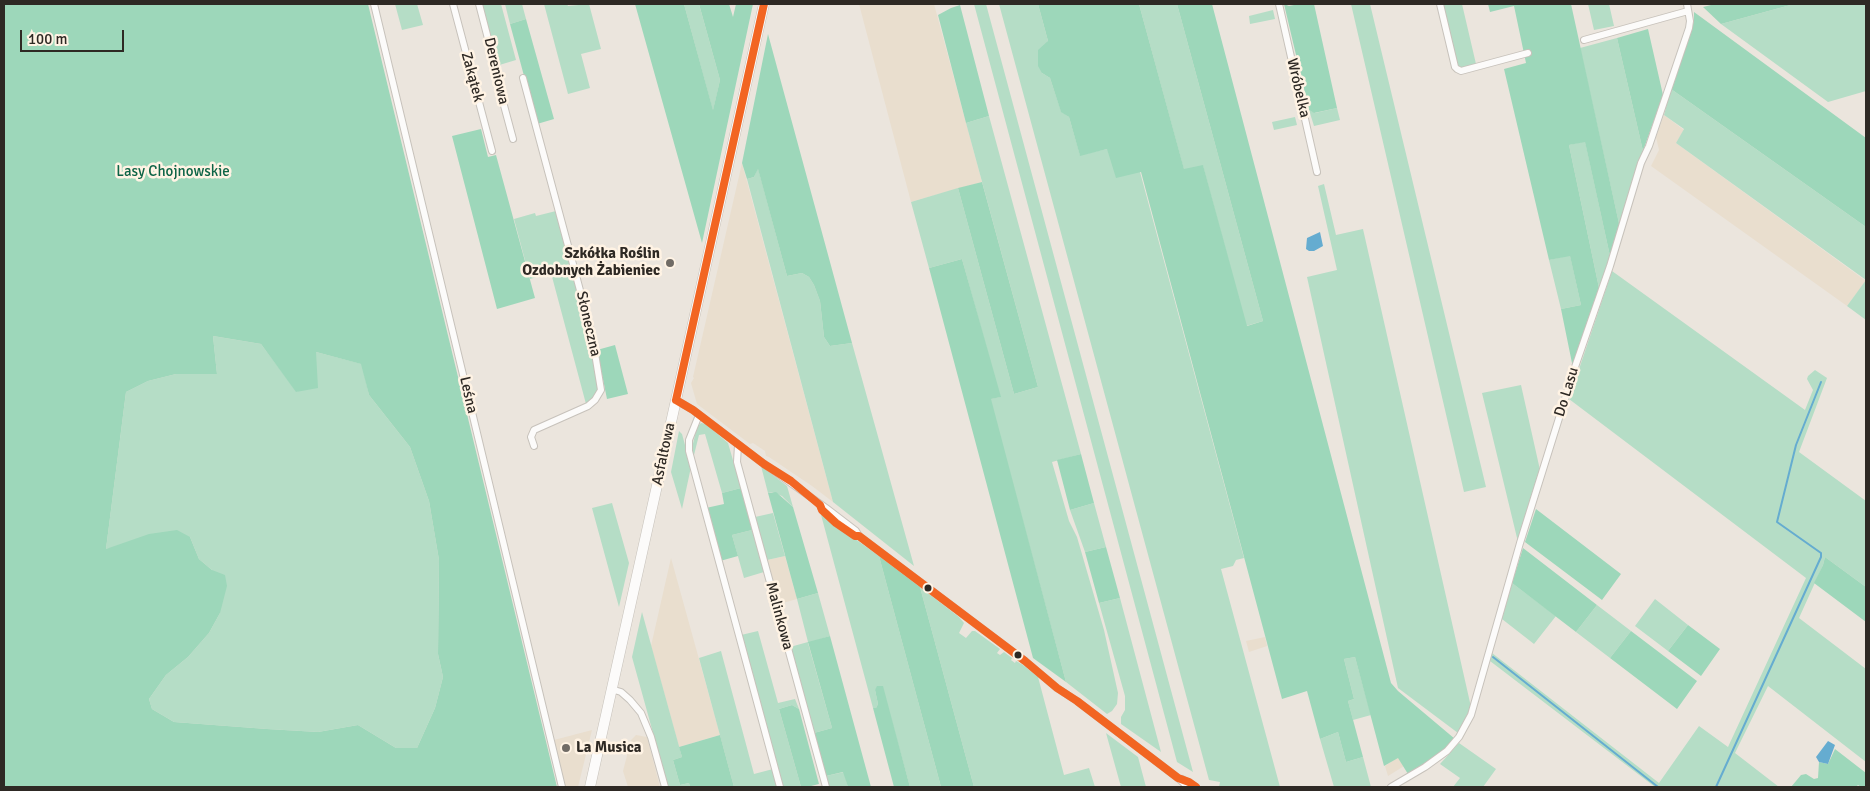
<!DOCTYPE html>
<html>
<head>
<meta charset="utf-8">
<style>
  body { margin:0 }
  #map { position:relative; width:1870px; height:791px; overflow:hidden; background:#ebe5dd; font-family:Signika,sans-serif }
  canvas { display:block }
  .frame { position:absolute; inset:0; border:5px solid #2e2924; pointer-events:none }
  .scale { position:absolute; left:20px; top:30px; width:104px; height:22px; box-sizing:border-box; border:2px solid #2e2924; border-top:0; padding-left:6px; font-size:15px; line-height:18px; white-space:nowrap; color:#2e2924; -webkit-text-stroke:4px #fff3e4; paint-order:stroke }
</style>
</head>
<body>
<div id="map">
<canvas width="1870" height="791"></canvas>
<div class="frame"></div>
<div class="scale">100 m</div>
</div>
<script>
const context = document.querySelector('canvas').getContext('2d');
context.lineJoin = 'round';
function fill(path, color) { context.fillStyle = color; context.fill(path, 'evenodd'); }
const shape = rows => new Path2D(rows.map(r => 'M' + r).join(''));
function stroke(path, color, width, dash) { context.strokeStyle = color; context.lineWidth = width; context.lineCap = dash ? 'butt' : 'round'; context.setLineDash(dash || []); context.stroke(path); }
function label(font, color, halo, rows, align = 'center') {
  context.font = font + ' Signika,sans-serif'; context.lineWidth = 5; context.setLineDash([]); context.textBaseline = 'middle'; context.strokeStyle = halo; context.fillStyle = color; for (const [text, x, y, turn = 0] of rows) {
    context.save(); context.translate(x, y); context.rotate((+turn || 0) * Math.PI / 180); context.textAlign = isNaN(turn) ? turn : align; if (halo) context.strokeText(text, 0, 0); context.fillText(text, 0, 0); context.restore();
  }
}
fill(shape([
  [859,4,934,4,982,182,911,202],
  [1664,115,1684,130,1676,143,1866,281,1847,306,1651,166,1659,150,1656,137],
  [742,163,833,502,812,486,769,457,766,456,765,451,753,443,750,444,697,404,691,383,694,378,693,377],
  [785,556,797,599,779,604,767,560],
  [671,558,720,735,679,747,651,646],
  [1265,637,1267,646,1249,652,1246,641],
  [592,730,578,787,565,787,554,740],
  [636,735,647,737,660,787,628,787,623,771,631,740],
  [1398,757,1404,766,1388,776,1385,766]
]), '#e9dece');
fill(shape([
  [395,4,417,4,423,25,402,30],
  [481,4,501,4,516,60,496,66],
  [505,4,522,4,526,19,510,24],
  [544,4,567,4,568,6,589,4,601,49,581,54,590,88,568,94],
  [684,4,699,4,720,80,713,111],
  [974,4,986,4,1193,772,1177,762],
  [999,4,1038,4,1048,41,1042,73,1050,78,1061,111,1069,117,1080,155,1107,149,1140,172,1244,558,1236,560,1233,566,1221,569,1280,787,1219,787,1220,782,1209,780],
  [1139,4,1177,4,1263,321,1246,326,1203,166,1184,170],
  [1351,4,1370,4,1486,487,1464,492],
  [1443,4,1462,4,1476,64,1462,68,1457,65],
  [1588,4,1609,4,1614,26,1594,30],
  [1794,4,1866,4,1866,91,1828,102,1721,24],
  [1273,10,1275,19,1250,24,1249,16],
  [1617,38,1643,151,1620,228,1580,48],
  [1671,89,1866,227,1866,320,1847,306,1866,280,1676,143,1684,129,1664,115],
  [1337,108,1340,120,1314,126,1309,110,1315,113],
  [989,116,1081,454,1052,462,1069,521,1077,537,1104,630,1118,693,1117,704,1112,711,1107,714,1066,682,990,399,1000,397,962,259,929,268,911,202,958,188,1014,394,1038,387,966,123],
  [1295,117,1297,125,1274,130,1272,122],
  [1585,141,1610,256,1599,288,1569,145],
  [758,168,787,276,802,273,809,277,814,285,820,301,824,337,830,346,852,343,914,566,833,502,747,179,754,177],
  [1324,184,1336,235,1363,229,1471,707,1458,733,1398,688,1307,277,1337,270,1318,186],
  [556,211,592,343,599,386,594,399,586,404,551,273,530,279,514,219,535,213,536,216],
  [1570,255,1581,305,1561,309,1549,260],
  [1612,271,1805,410,1813,390,1807,379,1808,376,1815,370,1827,378,1799,452,1866,501,1866,587,1825,557,1823,565,1799,618,1866,669,1866,762,1768,686,1735,753,1779,787,1655,787,1490,661,1492,653,1659,783,1699,726,1728,747,1806,578,1569,399],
  [213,336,261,344,297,392,316,352,362,364,369,395,410,447,429,501,439,560,438,654,443,677,435,708,417,748,396,748,358,725,318,732,267,729,174,722,152,709,149,699,166,675,188,657,209,633,220,613,212,570,199,559,190,537,106,549,126,392,148,381,176,374,217,374],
  [1521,385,1540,470,1518,542,1482,393],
  [701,423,706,424,728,443,741,488,722,493,705,434,699,435,693,459,691,452,697,427],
  [679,431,682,434,691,467,682,509,671,472],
  [761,466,787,486,793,507,782,496,772,492,768,493],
  [612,503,629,563,619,607,592,508],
  [1094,503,1106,547,1085,552,1070,510],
  [820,511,830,521,879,556,941,787,910,787,882,686,875,690,878,704,876,708,873,708],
  [773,513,785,556,767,560,755,517],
  [752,530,764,572,744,578,732,535],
  [1512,583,1556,616,1534,644,1502,619],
  [920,587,959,617,964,623,959,633,966,638,972,631,975,631,1000,649,997,653,1000,655,1004,652,1012,658,1011,660,1015,663,1016,661,1023,665,1038,677,1064,775,1089,768,1095,787,974,787],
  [818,593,830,636,808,643,832,728,814,733,790,647,808,642,797,599],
  [1120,598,1161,752,1121,724,1121,717,1125,710,1125,696,1099,603],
  [1655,599,1688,625,1668,651,1635,626],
  [1597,605,1631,631,1610,658,1576,632],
  [642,612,682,757,673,760,680,785,689,783,690,787,668,787,632,657],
  [758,631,778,703,795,699,799,709,792,705,779,709,801,787,782,787,741,635],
  [721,651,754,774,773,769,778,787,734,787,699,658],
  [1355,657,1371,715,1353,720,1348,701,1354,699,1344,659],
  [1338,732,1346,762,1363,757,1371,787,1334,787,1320,739],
  [1106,733,1138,757,1146,787,1121,787],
  [1459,743,1496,769,1483,787,1453,787,1460,778,1440,764],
  [844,772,848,787,829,787,826,776]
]), '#b5ddc6');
fill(shape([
  [4,4,368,4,557,787,4,787],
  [213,336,261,344,296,392,318,388,316,352,361,364,369,395,410,447,429,501,439,560,438,654,443,677,435,708,417,748,396,748,358,725,318,732,267,729,174,722,152,709,149,699,166,675,188,657,209,633,220,613,227,586,225,575,212,570,199,559,190,537,177,530,149,534,106,549,126,392,148,381,176,374,217,374],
  [635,4,684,4,713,110,720,80,699,4,729,4,733,17,736,4,753,4,702,243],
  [1038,4,1139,4,1184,169,1203,165,1247,326,1263,321,1177,4,1212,4,1391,683,1398,691,1455,739,1441,753,1408,774,1398,758,1384,766,1355,657,1344,659,1354,699,1348,701,1363,757,1346,762,1338,732,1320,739,1307,691,1282,699,1141,172,1116,178,1107,149,1080,156,1069,117,1061,112,1050,78,1042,73,1038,66,1038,50,1048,41],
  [1284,4,1289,6,1299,4,1314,4,1337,108,1314,113,1309,110],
  [1488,4,1571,4,1620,228,1610,256,1585,142,1569,145,1599,288,1573,368,1561,309,1581,305,1570,256,1549,260,1504,69,1526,63,1514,6,1490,12],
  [1715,4,1794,4,1721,24,1703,7],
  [960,5,989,116,966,123,938,15,951,8],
  [1694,12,1866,138,1866,227,1671,89,1694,21],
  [526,19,554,119,537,124,510,24],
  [1648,29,1663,95,1643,151,1617,38],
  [768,34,852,343,830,346,824,337,820,301,814,285,809,277,802,273,787,276,758,169,754,177,747,179,742,163],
  [481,129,488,157,496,155,535,298,497,309,452,136],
  [982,182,1038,387,1014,394,958,188],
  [962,259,1001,397,991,399,1066,682,1033,658,929,268],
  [615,345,628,394,607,399,597,350],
  [1081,454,1094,503,1070,510,1057,460],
  [741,488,752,530,732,535,738,556,720,561,706,508,724,504,722,493],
  [776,492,793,507,818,593,797,599,768,493],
  [1536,509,1621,574,1602,600,1525,542],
  [1106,547,1120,598,1099,603,1085,552],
  [1523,548,1597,605,1576,632,1512,583],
  [879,556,920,587,974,787,941,787],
  [1825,557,1866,587,1866,622,1814,583,1823,565],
  [1688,625,1720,649,1701,676,1668,651],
  [1631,631,1697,681,1677,709,1610,658],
  [830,636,871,787,848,787,843,772,826,776,814,733,832,728,808,642],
  [877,686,883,686,910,787,894,787,873,708,876,708,878,704,875,690],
  [792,705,799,709,819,784,807,787,801,787,779,709],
  [720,735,734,787,690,787,689,783,680,785,673,760,682,757,679,747],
  [1835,749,1866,773,1866,787,1861,787,1858,785,1856,787,1791,787,1801,775,1806,774,1814,779,1818,778,1819,762,1828,764]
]), '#9dd7ba');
fill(shape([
  [1320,232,1323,246,1314,251,1309,251,1306,249,1307,238],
  [1828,741,1835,745,1828,764,1819,762,1816,757]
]), '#65acd0');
stroke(shape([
  [1493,657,1658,787],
  [1716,787,1821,557,1821,553,1777,522,1796,445,1821,382]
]), '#65acd0', 2);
const street = shape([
  [374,4,562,787],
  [453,4,492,151],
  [479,4,493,58,495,72,513,139],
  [1279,4,1317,172],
  [1440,4,1455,67,1457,69,1461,71,1528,53],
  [1584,40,1688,11],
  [523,78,592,335,601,390,595,400,588,406,534,430,531,437,534,446],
  [676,400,693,410,764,464,826,508,856,531,859,536,1025,661,1057,688,1077,701,1178,778,1188,787],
  [699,415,689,440,689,451,780,787],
  [738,445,737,462,826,787],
  [820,505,822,510,836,523,855,536,859,536],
  [611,689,621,692,630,700,641,713,651,737,665,787],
  [1182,779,1196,787],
  [1391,787,1425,767,1447,751,1459,737,1471,715,1520,543,1575,367,1610,266,1641,163,1649,146,1689,28,1690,21,1687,4]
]);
const primary = shape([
  [590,787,764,4]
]);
stroke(street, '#c7c2bb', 8);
stroke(primary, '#c7c2bb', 11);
stroke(street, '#fcfbfa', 6);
stroke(primary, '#fcfbfa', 10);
stroke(shape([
  [676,400,693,410,764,464,791,481,820,505,822,510,836,523,855,536,859,536,1025,661,1057,688,1077,701,1178,778,1189,782,1196,787],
  [676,400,764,4]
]), '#f26522', 8);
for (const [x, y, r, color] of [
  [670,263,5,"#706b65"],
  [928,588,4.5,"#2e2924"],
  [1018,655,4.5,"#2e2924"],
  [566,748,5,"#706b65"]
]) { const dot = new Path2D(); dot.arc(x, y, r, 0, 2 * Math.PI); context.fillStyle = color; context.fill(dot); stroke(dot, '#fff3e4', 2); }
label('15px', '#2e2924', '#fff3e4', [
  ["Dereniowa",496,71,77],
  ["Zakątek",472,77,75],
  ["Wróbelka",1298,88,77],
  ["Słoneczna",588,324,77],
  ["Do Lasu",1567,392,-73],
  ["Leśna",468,395,77],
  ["Asfaltowa",664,454,-78],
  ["Malinkowa",779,616,75]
]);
label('15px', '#0d6446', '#fff3e4', [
  ["Lasy Chojnowskie",173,172]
]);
label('bold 15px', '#2e2924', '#fff3e4', [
  ["Szkółka Roślin",660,254],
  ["Ozdobnych Żabieniec",660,271],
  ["La Musica",576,748,"left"]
], 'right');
</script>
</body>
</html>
